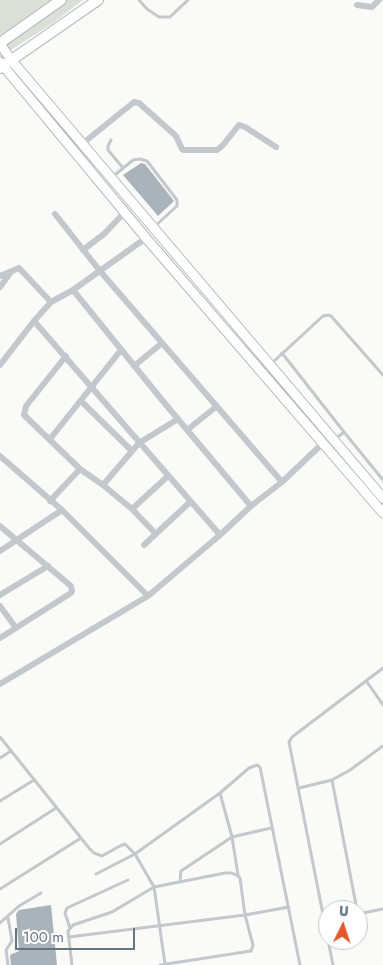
<!DOCTYPE html>
<html>
<head>
<meta charset="utf-8">
<style>
  body { margin:0 }
  #map { position:relative; width:383px; height:965px; overflow:hidden; background:#fafaf8; font-family:Jost,sans-serif }
  canvas { display:block }
  .north { position:absolute; left:318px; top:900px; width:50px; height:50px; box-sizing:border-box; background:#fff; border:1px solid #c1c8cd; border-radius:50%; rotate:4deg; font-size:14px; font-weight:700; line-height:20px; text-align:center; color:#657683 }
  .north::after { content:''; display:block; margin:auto; width:18px; height:22px; background:#e4572e; clip-path:polygon(50% 0,100% 100%,50% 72%,0 100%) }
  .scale { position:absolute; left:15px; top:928px; width:120px; height:22px; box-sizing:border-box; border:2px solid #657683; border-top:0; padding-left:6px; font-size:15px; line-height:18px; white-space:nowrap; color:#657683; -webkit-text-stroke:4px #fff; paint-order:stroke }
</style>
</head>
<body>
<div id="map">
<canvas width="383" height="965"></canvas>
<div class="north">U</div>
<div class="scale">100 m</div>
</div>
<script>
const context = document.querySelector('canvas').getContext('2d');
context.lineJoin = 'round';
function fill(path, color) { context.fillStyle = color; context.fill(path, 'evenodd'); }
const shape = rows => new Path2D(rows.map(r => 'M' + r).join(''));
function stroke(path, color, width, dash) { context.strokeStyle = color; context.lineWidth = width; context.lineCap = dash ? 'butt' : 'round'; context.setLineDash(dash || []); context.stroke(path); }
fill(shape([
  [0,0,83,0,53,23,0,57]
]), '#dadfd7');
fill(shape([
  [141,163,145,164,174,201,158,216,123,175],
  [51,905,57,965,11,965,10,955,19,951,16,914,19,910]
]), '#aab3b9');
const secondary = shape([
  [0,44,12,61,383,498],
  [0,62,146,238,383,513]
]);
const trunk = shape([
  [0,43,61,0],
  [0,68,98,0]
]);
stroke(secondary, '#b3babf', 11);
stroke(trunk, '#b4b9bd', 12);
stroke(shape([
  [139,0,147,9,159,17,170,17,188,0],
  [111,140,108,146,108,150,123,168],
  [111,178,133,160,140,159,147,161,177,200,177,206,154,227],
  [282,353,344,432,334,440],
  [272,363,323,316,329,315,331,316,383,375],
  [344,432,383,480],
  [367,682,383,705],
  [0,737,89,848,94,853,102,856,120,846,125,844,135,854,220,793,249,768,257,765,260,767,300,965],
  [0,758,11,751],
  [332,780,357,910],
  [299,788,332,780,350,770,383,746],
  [220,793,232,837,238,875],
  [0,801,34,780],
  [0,844,56,808],
  [96,874,135,854,154,887,165,964],
  [180,882,181,871,232,837,271,828],
  [0,889,81,838],
  [358,914,383,909],
  [8,918,12,941,6,950,8,965],
  [0,923,19,906,41,893],
  [70,928,65,913,67,908,128,880],
  [69,937,245,915,289,907],
  [72,965,68,931,73,925,112,912,154,887,225,873,232,873,238,876,240,878,245,915,253,945,251,951,160,965],
  [333,965,289,742,292,737,383,668]
]), '#c3c8cc', 3);
stroke(shape([
  [357,5,372,7,379,0],
  [82,144,134,102,139,103,176,136,182,149,184,150,217,150,223,145,239,125,245,127,276,147],
  [55,214,100,271,282,482],
  [83,250,104,234,124,213],
  [0,276,19,268,51,302],
  [0,287,11,272],
  [73,290,162,400,251,506],
  [34,321,220,535],
  [66,356,26,406,24,415,80,469,103,485,132,509,156,534],
  [0,365,34,321,51,302,73,290,146,238],
  [134,366,162,343],
  [82,402,132,451],
  [187,430,217,406],
  [50,439,121,350],
  [0,456,62,510,148,596],
  [103,485,139,443,178,419],
  [50,501,80,469],
  [132,509,168,476],
  [0,526,71,586,72,591,71,593,0,638],
  [144,545,190,502],
  [0,551,62,510],
  [0,595,48,566],
  [0,606,16,628],
  [0,684,148,596,220,535,251,506,282,482,322,444]
]), '#c3c8cc', 6);
stroke(secondary, '#fff', 9);
stroke(trunk, '#fff', 10);
</script>
</body>
</html>
